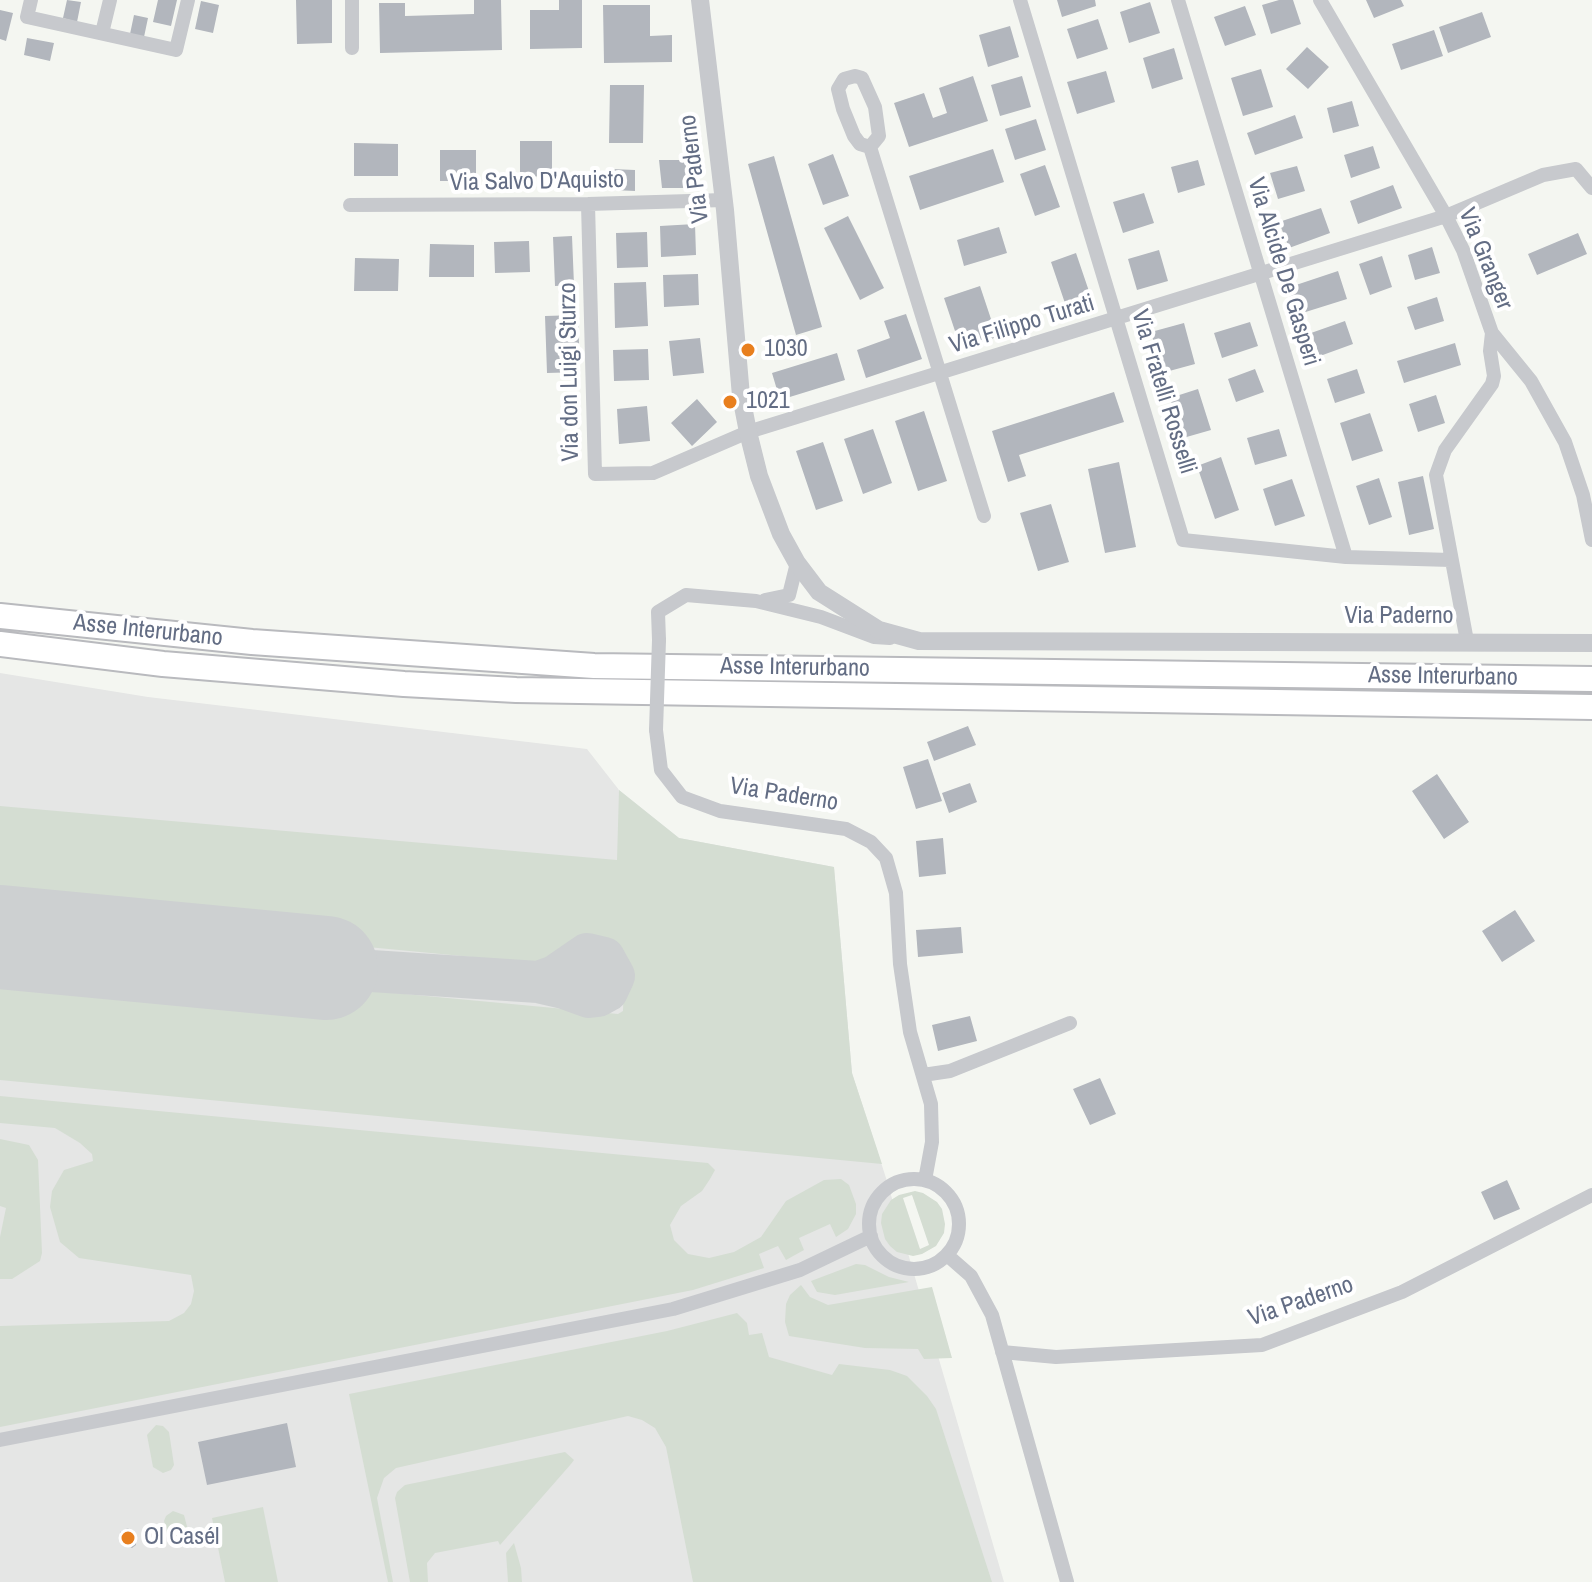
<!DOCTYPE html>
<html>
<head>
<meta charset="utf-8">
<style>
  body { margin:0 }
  canvas { display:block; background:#f4f6f1 }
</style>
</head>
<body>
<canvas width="1592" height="1582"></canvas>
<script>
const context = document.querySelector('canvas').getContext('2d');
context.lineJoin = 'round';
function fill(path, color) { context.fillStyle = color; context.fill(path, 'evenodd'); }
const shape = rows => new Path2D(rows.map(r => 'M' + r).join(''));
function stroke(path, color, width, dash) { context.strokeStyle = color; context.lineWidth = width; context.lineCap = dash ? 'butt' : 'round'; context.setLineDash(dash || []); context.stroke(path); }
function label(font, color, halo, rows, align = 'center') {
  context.font = font + ' "Archivo Narrow",sans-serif'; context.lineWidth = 8; context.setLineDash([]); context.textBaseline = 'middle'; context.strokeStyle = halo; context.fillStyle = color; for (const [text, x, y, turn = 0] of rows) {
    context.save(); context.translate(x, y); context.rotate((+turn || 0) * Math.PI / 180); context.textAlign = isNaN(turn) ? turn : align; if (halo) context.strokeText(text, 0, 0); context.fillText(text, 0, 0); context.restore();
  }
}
fill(shape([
  [0,673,148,697,587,749,619,790,679,838,834,867,852,1073,886,1178,1004,1582,0,1582]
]), '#e5e6e5');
fill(shape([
  [619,790,679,838,834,867,852,1073,882,1164,0,1080,0,956,618,1014,623,1011,624,977,623,962,614,945,589,935,569,942,555,963,546,964,0,912,0,806,617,860],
  [0,1096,708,1163,715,1170,710,1179,702,1191,681,1206,670,1225,674,1240,688,1254,709,1258,734,1252,761,1237,786,1201,824,1180,841,1179,849,1185,856,1204,856,1214,848,1229,836,1237,830,1224,799,1238,804,1250,786,1260,778,1246,759,1254,764,1268,693,1290,0,1427,0,1326,169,1321,184,1313,191,1304,194,1291,191,1275,79,1258,60,1242,50,1207,52,1191,64,1170,93,1161,92,1154,80,1143,55,1128,0,1123],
  [0,1139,29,1145,38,1160,42,1253,40,1261,12,1279,0,1279,0,1237,6,1208,0,1206],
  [915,1191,923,1193,937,1202,942,1209,945,1224,944,1233,936,1246,922,1254,913,1256,897,1252,890,1246,885,1239,881,1223,882,1214,891,1200,899,1195],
  [912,1195,929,1245,920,1249,903,1198],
  [856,1264,865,1265,889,1277,909,1282,835,1295,817,1292,811,1281],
  [801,1285,810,1297,828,1305,932,1287,952,1358,924,1359,918,1349,865,1348,789,1336,785,1322,786,1304,790,1295],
  [737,1313,747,1323,749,1335,762,1333,769,1357,832,1375,839,1364,890,1370,907,1376,927,1396,936,1409,992,1582,693,1582,666,1447,655,1428,642,1420,628,1416,396,1468,384,1478,377,1498,393,1582,388,1582,349,1394,667,1331],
  [156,1425,163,1426,169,1432,174,1465,171,1470,163,1473,153,1467,147,1435],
  [565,1452,574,1460,571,1464,500,1545,498,1541,435,1553,427,1563,428,1582,410,1582,395,1498,397,1492,405,1485],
  [263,1507,278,1582,225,1582,212,1518],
  [173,1511,184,1515,189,1534,168,1538,164,1521,166,1516],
  [514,1543,521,1568,522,1582,508,1582,506,1553]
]), '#d4ddd2');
stroke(shape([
  [326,968,538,982,564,988,589,997,598,996,607,991,614,976,604,958,587,954,555,976,538,982]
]), '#cdd0d1', 42);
stroke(shape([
  [0,937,326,968]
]), '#cdd0d1', 104);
fill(shape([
  [67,0,81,2,77,22,63,18],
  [158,0,177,0,171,26,153,22],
  [296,0,332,0,332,43,297,44],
  [474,0,501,0,502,50,380,53,379,3,405,3,405,16,474,14],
  [559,0,582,0,582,48,530,49,530,10,559,10],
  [1057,0,1095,0,1096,6,1062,17],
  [1279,0,1293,0,1301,24,1271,34,1262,5],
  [1366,0,1401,0,1404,6,1374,18],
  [201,1,219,5,213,33,195,29],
  [1150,2,1160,33,1129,43,1120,12],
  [603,5,650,5,650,36,672,35,672,62,604,63],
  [1245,6,1256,35,1225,46,1214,17],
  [0,10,13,13,6,41,0,39],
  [1482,12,1491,37,1448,53,1439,27],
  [134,15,148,18,144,37,130,34],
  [1098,19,1108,49,1077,59,1067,29],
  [1010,26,1019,57,988,67,979,35],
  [1434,30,1443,56,1401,70,1392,44],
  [27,38,54,43,50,61,24,55],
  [1307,47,1329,67,1308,89,1286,69],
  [1174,48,1183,79,1152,89,1143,58],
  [1261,69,1273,107,1243,116,1231,78],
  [1106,71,1115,102,1077,114,1067,82],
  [973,76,988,121,909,147,894,103,924,93,933,118,947,113,939,88],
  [1022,76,1031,107,1000,116,991,85],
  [610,85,644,85,643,143,609,143],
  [1352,101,1359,126,1333,133,1327,108],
  [1295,115,1303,138,1255,155,1247,133],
  [1036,119,1046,150,1015,160,1005,129],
  [520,141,552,141,552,176,520,177],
  [354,143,398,144,398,176,354,176],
  [1373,146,1380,168,1351,178,1344,155],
  [993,149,1004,182,920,210,909,176],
  [440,150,476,150,476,181,440,181],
  [833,154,849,196,823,205,808,164],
  [774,156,822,327,796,335,748,164],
  [659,160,689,160,690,188,662,188],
  [1198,160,1205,185,1178,193,1171,167],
  [1045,165,1060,207,1035,216,1020,174],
  [1297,166,1305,191,1278,199,1270,173],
  [611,169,635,170,635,191,613,190],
  [1393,185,1402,208,1358,224,1350,201],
  [1144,193,1154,223,1123,233,1113,202],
  [1321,208,1330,233,1289,248,1279,222],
  [848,216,884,288,860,300,824,228],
  [695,224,696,255,661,257,660,226],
  [999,227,1007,253,964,266,957,240],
  [647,232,648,267,617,268,616,233],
  [1578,233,1587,254,1537,275,1528,254],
  [572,236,574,285,555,286,553,237],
  [529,241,530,272,495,273,494,242],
  [430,244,474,245,474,277,429,277],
  [1432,247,1440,273,1415,280,1408,255],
  [1159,250,1168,281,1137,290,1128,259],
  [1076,253,1094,306,1069,315,1051,262],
  [1382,256,1392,287,1370,295,1359,264],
  [355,258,399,259,398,291,354,291],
  [1338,271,1347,299,1296,315,1287,288],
  [698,274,699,305,664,307,663,275],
  [646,282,648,326,615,328,614,283],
  [980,286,997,337,961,349,944,298],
  [1437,297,1444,321,1415,330,1407,307],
  [906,314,922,359,866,378,857,350,890,338,884,321],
  [578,315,580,372,547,373,545,316],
  [1345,321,1353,344,1320,356,1311,333],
  [1250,322,1258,346,1222,358,1214,333],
  [1184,323,1195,364,1162,373,1151,332],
  [700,338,704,373,673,376,669,341],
  [1455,343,1461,365,1404,383,1397,361],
  [648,349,649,380,614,381,613,350],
  [837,353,845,380,780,400,772,373],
  [1255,369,1264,392,1236,402,1228,379],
  [1357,369,1365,393,1335,403,1327,379],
  [1198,389,1211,430,1183,438,1170,398],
  [1114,392,1124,422,1019,455,1026,476,1008,482,992,431],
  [1436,395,1445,423,1418,432,1409,404],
  [697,399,717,422,692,446,671,423],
  [647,406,650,441,619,444,617,409],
  [924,411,947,481,918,491,895,421],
  [1370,413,1383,451,1352,461,1340,423],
  [873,429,892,483,863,494,844,439],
  [1279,429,1287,456,1255,465,1247,438],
  [823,442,843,501,816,510,796,451],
  [1221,457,1239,510,1215,519,1197,466],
  [1119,462,1136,547,1105,553,1088,469],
  [1423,476,1434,529,1409,535,1398,482],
  [1379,478,1392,517,1369,525,1356,486],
  [1292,479,1305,516,1275,526,1263,489],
  [1051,504,1069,562,1038,571,1020,513],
  [968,726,976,745,934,761,927,742],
  [928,759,942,801,916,809,903,767],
  [1437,774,1469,822,1444,839,1412,791],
  [970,783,977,802,949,813,942,793],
  [943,838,946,874,919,877,916,841],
  [1515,910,1535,941,1502,962,1482,931],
  [961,927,963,953,918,957,916,930],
  [970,1016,977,1041,938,1051,932,1025],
  [1100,1078,1116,1114,1090,1125,1073,1089],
  [1507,1180,1520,1209,1494,1220,1481,1192],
  [287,1423,296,1467,207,1485,198,1442],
  [128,1528,136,1535,136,1545,132,1548,122,1542,120,1537,120,1532]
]), '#b2b6bd');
const trunk = shape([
  [0,616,252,642,594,666,1592,679],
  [0,644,163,664,404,684,516,690,1592,707]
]);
stroke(trunk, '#b9babe', 28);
stroke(shape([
  [31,0,27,17,176,50,188,0],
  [1020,0,1183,540,1346,557,1451,560],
  [1178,0,1346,557],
  [1320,0,1446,216,1463,250,1492,333,1531,381,1565,442,1583,495,1592,540],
  [102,33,110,0],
  [352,48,352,0],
  [870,147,879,136,875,107,862,78,855,76,844,79,838,89,843,109,854,136,860,144,870,147,984,516],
  [588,204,595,474,653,473,748,432,1446,216,1543,175,1576,169,1592,188],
  [350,205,588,204,724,200],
  [765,600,789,595,797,563],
  [659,640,658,612,686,595,756,601,821,617,874,637,890,638],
  [1467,641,1436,475,1445,450,1492,384,1494,376,1490,351,1492,333],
  [656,730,661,770,682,797,720,811,846,829,871,842,886,858,896,893,900,964,910,1032,931,1104,932,1142,925,1180],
  [923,1075,950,1071,1070,1023],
  '869 1224a45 45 0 1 1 90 0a45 45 0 1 1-90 0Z',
  [947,1255,971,1276,992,1315,1067,1582],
  [1002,1352,1056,1357,1262,1345,1402,1292,1592,1195],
  [0,1440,673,1309,800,1270,871,1236]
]), '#c7c9cd', 14);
stroke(shape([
  [700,0,725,210,741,396,748,432,759,476,781,534,797,563,819,592,879,630,919,641,1592,643]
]), '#c7c9cd', 18);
stroke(trunk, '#fff', 24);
stroke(shape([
  [656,730,659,640]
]), '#c7c9cd', 14);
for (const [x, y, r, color] of [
  [748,350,8,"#e87f1e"],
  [730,402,8,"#e87f1e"],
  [128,1538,8,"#e87f1e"]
]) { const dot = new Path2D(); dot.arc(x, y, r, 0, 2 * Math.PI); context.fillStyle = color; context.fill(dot); stroke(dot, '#fff', 3); }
label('24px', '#636d84', '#fff', [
  ["Via Paderno",695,169,-97],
  ["Via Salvo D'Aquisto",537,182,-1],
  ["Via Granger",1485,259,68],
  ["Via Alcide De Gasperi",1283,272,73],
  ["Via Filippo Turati",1022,325,-17],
  ["Via don Luigi Sturzo",570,372,-91],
  ["Via Fratelli Rosselli",1163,392,73],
  ["Via Paderno",1399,617],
  ["Asse Interurbano",148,631,6],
  ["Asse Interurbano",795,668,1],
  ["Asse Interurbano",1443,677,1],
  ["Via Paderno",784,795,9],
  ["Via Paderno",1301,1302,-19]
]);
label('24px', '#636d84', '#fff', [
  ["1030",764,350],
  ["1021",746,402],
  ["Ol Casél",144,1538]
], 'left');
</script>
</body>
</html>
